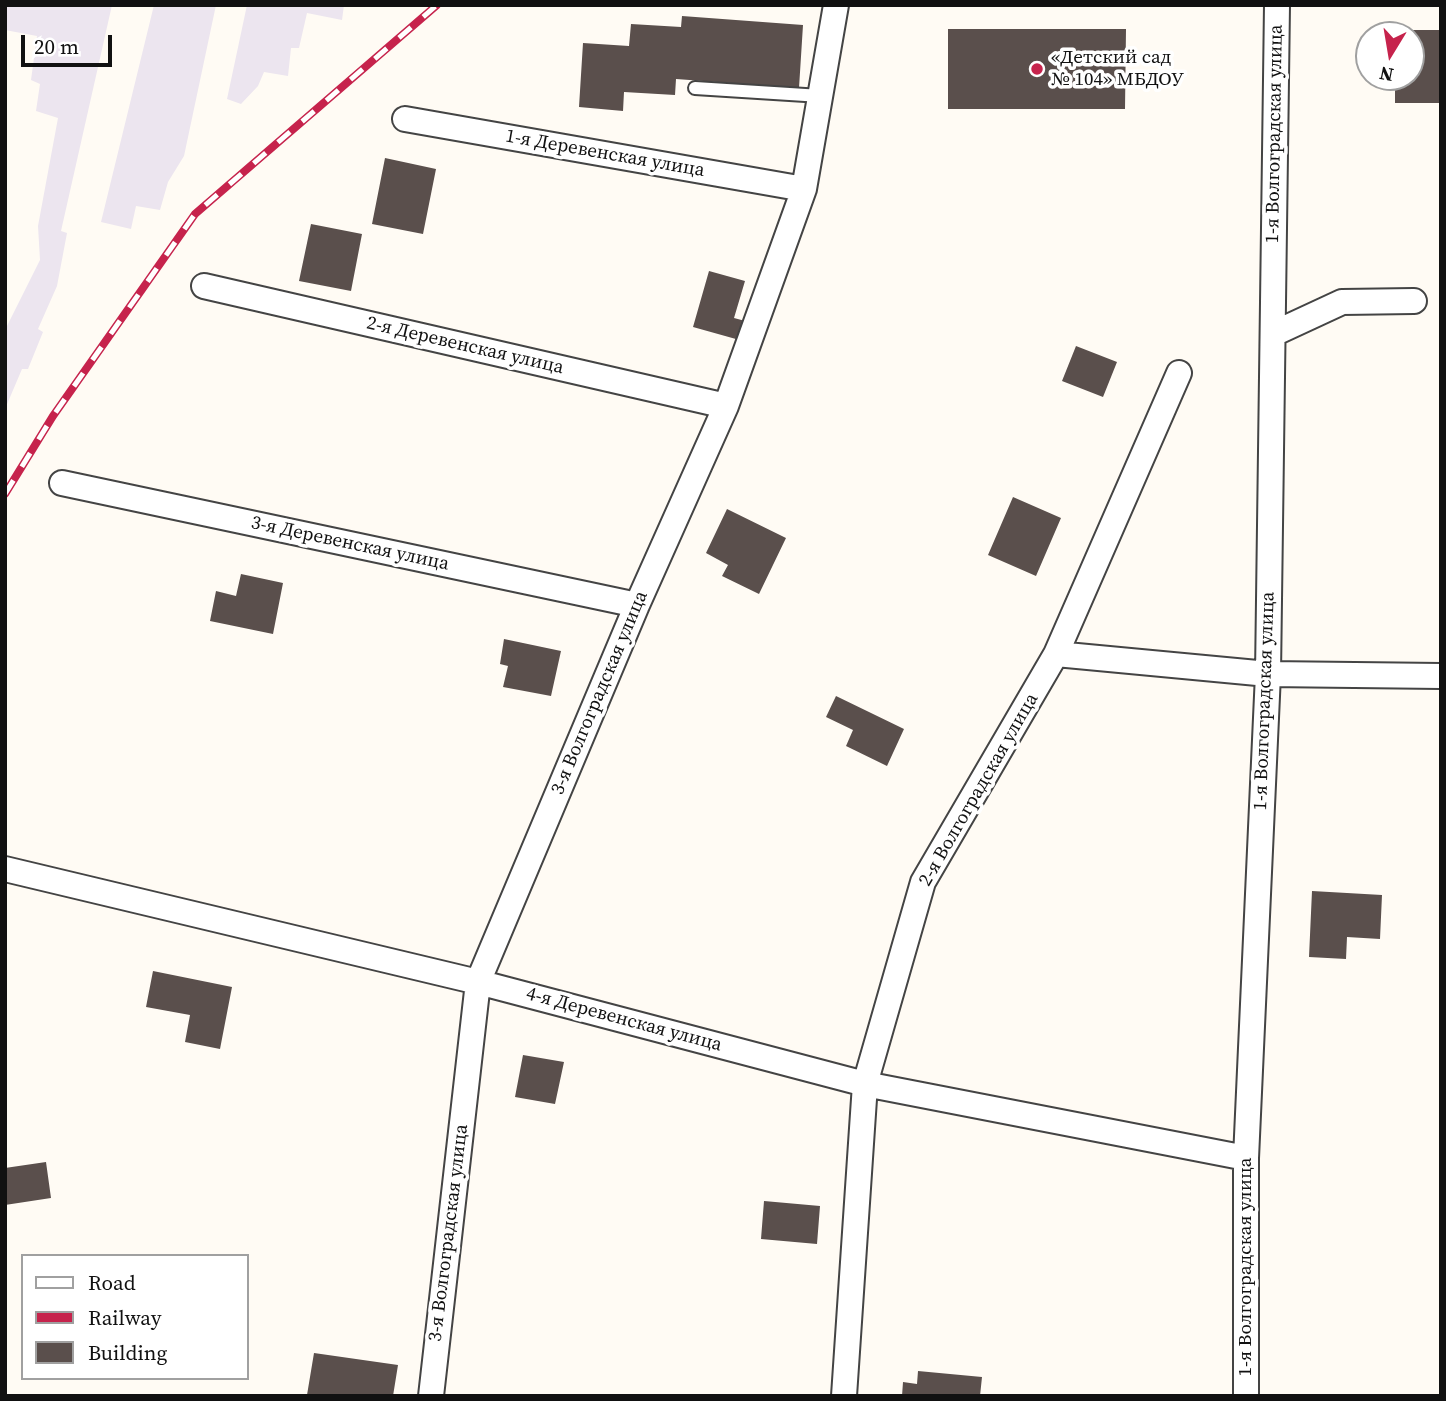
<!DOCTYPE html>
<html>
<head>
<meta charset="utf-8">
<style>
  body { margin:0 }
  #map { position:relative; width:1446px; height:1401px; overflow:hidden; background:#fffbf4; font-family:"Source Serif 4",serif }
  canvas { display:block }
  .frame { position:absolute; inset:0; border:7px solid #111; pointer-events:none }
  .legend { position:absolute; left:21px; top:1254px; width:228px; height:126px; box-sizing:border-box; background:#fff; border:2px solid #a0a0a0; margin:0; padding:9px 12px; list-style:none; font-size:21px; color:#111 }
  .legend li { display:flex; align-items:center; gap:14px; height:35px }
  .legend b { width:35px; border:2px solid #a0a0a0 }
  .north { position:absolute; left:1355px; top:21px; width:70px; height:70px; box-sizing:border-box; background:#fff; border:2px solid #a0a0a0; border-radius:50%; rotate:191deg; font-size:19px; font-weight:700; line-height:28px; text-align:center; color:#111 }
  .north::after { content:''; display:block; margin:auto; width:24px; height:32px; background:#c6234c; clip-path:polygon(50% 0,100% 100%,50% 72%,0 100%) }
  .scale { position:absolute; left:21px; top:35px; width:91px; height:32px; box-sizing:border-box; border:4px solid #111; border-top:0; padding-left:9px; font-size:21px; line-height:24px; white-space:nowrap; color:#111; -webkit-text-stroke:5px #fff; paint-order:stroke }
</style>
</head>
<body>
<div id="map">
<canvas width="1446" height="1401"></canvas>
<div class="frame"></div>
<ul class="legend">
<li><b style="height:9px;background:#fff"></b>Road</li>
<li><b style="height:9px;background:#c6234c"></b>Railway</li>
<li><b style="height:19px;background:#5a4f4c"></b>Building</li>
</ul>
<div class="north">N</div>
<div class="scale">20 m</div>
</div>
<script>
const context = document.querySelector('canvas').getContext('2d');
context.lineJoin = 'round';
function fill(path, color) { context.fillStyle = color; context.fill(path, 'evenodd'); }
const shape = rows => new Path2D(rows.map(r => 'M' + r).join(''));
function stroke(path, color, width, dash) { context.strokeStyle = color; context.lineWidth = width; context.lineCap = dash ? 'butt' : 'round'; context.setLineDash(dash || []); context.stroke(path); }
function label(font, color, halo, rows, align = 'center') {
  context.font = font + ' "Source Serif 4",serif'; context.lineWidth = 7; context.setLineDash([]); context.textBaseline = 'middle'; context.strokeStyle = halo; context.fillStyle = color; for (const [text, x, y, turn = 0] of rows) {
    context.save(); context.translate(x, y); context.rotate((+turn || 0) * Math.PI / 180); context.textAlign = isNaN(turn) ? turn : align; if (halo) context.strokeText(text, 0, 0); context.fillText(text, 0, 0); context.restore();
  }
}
fill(shape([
  [5,5,112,5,61,231,67,233,57,286,38,329,43,332,28,369,22,369,5,409,5,330,40,260,38,226,58,118,36,111,40,84,31,80,37,36,5,30],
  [154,5,216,5,184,156,168,182,160,210,136,206,131,229,101,222],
  [247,5,344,5,342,20,307,13,299,48,291,48,288,76,264,72,258,86,241,104,227,99]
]), '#ece5ef');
fill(shape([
  [682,16,803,25,799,88,676,79,675,95,624,92,623,111,579,107,583,43,629,46,631,24,681,27],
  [948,29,1126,29,1125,109,948,109],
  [1395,30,1441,30,1441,103,1395,103,1395,77,1411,77,1411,35,1395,35],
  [385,158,436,169,423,234,372,224],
  [311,224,362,234,351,291,299,281],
  [709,271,745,281,734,318,749,322,743,341,693,327],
  [1076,346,1117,362,1103,397,1062,381],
  [1013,497,1061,518,1036,576,988,555],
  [727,509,786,538,759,594,722,576,728,565,706,553],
  [241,574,283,583,273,634,210,621,216,591,236,596],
  [504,639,561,651,551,696,503,687,508,666,500,664],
  [836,696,904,729,887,766,846,746,853,730,826,717],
  [1312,891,1382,895,1380,939,1347,937,1346,959,1309,957],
  [153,971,232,987,220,1049,185,1042,190,1015,146,1007],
  [523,1055,564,1062,555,1104,515,1097],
  [46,1162,51,1198,5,1205,5,1168],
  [764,1201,820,1206,817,1244,761,1239],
  [314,1353,398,1365,393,1396,307,1395],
  [918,1371,982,1377,980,1396,902,1396,903,1382,917,1384]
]), '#5a4f4c');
const service = shape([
  [695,88,821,96]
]);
const minor = shape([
  [405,119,804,189],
  [204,286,726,406],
  [1273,334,1342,302,1414,301],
  [62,483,637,605],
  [1056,654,1268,674,1441,676],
  [5,869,478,982,865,1084,1246,1158],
  [431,1396,478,982,637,605,726,406,804,189,836,5],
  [844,1396,865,1084,923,882,1056,654,1179,373],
  [1246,1396,1246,1158,1268,674,1277,5]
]);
stroke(service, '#444', 16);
stroke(minor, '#444', 28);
stroke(service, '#fff', 12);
stroke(minor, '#fff', 24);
const rail = shape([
  [5,494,53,416,195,214,437,5]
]);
stroke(rail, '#c6234c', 8);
stroke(rail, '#fff', 5, [16]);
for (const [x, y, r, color] of [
  [1037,69,7,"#c6234c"]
]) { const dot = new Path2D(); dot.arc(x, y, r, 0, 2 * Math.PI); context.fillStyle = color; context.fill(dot); stroke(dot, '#fff', 2.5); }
label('19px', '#111', '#fff', [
  ["«Детский сад",1051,58],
  ["№ 104» МБДОУ",1051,80]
], 'left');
label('19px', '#111', '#fff', [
  ["1-я Волгоградская улица",1275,134,-89],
  ["1-я Деревенская улица",605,154,10],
  ["2-я Деревенская улица",465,346,13],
  ["3-я Деревенская улица",350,544,12],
  ["3-я Волгоградская улица",600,693,-67],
  ["1-я Волгоградская улица",1265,701,-88],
  ["2-я Волгоградская улица",979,790,-60],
  ["4-я Деревенская улица",624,1020,15],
  ["3-я Волгоградская улица",449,1233,-83],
  ["1-я Волгоградская улица",1246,1267,-90]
]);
</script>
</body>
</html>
